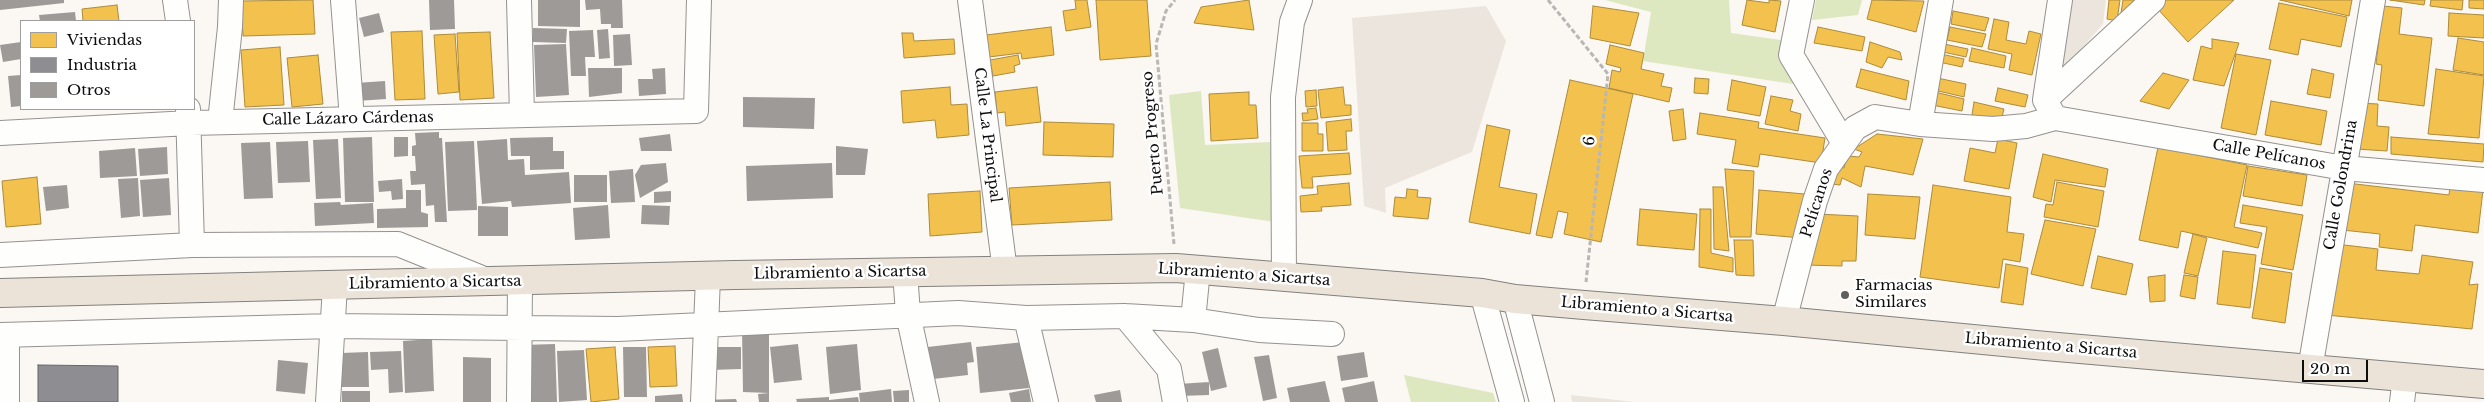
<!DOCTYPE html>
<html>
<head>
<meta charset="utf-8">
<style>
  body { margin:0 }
  #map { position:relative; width:2484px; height:402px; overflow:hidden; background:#fbf7f2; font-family:"Libre Baskerville",serif }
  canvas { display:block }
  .legend { position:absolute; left:20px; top:20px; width:175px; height:90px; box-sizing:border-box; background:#fff; border:1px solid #9e9e9e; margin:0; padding:6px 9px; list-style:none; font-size:15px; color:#0d0d0d }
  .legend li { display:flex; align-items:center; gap:10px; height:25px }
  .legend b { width:25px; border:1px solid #9e9e9e }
  .scale { position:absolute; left:2302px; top:360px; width:66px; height:22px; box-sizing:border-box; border:2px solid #0d0d0d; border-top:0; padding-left:6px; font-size:15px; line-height:18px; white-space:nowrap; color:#0d0d0d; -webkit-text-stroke:4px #fff; paint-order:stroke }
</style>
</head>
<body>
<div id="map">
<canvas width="2484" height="402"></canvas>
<ul class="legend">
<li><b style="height:14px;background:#f2c14e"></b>Viviendas</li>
<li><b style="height:14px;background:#8d8d92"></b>Industria</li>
<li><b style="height:14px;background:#9e9a98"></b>Otros</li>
</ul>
<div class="scale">20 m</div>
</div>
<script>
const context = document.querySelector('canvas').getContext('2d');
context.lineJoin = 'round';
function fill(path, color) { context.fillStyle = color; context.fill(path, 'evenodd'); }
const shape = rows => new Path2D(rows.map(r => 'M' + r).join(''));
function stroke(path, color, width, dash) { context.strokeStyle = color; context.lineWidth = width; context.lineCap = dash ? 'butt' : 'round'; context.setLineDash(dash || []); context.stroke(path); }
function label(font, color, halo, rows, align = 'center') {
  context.font = font + ' "Libre Baskerville",serif'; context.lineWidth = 5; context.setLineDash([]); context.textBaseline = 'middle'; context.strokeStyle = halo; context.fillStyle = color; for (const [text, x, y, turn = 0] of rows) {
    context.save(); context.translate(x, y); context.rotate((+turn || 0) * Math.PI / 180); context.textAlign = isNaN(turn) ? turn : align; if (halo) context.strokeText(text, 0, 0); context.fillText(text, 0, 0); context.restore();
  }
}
fill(shape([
  [1605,0,1729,0,1731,33,1781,40,1793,84,1643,61,1651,12],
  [1816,0,1862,0,1858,15,1812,20],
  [1201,91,1205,145,1270,142,1275,222,1180,208,1169,95],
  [1404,375,1493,393,1496,402,1411,402]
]), '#dde7c0');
fill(shape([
  [2073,0,2106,0,2103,24,2059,75],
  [1486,6,1506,41,1472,152,1385,188,1386,213,1364,206,1352,18],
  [1571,395,1635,402,1572,402]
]), '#ebe5dd');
const homes = shape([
  [313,0,315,34,243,36,241,1,313,0],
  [1075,0,1087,0,1091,27,1066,31,1063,11,1076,9,1075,0],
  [1096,0,1147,0,1151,56,1100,60,1096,0],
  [1249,0,1254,30,1194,23,1201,7,1249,0],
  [1747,0,1769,3,1769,0,1781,1,1775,32,1742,25,1747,0],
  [1872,0,1924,1,1916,32,1867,19,1872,0],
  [2109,0,2120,0,2117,21,2107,19,2109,0],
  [2123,0,2135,0,2121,13,2123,0],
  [2159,0,2234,0,2188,42,2154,5,2159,0],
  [2280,0,2352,0,2349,16,2280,0],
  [2390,0,2425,0,2424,5,2390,0],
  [2431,0,2463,0,2462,10,2430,6,2431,0],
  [2469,0,2484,0,2484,9,2469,8,2469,0],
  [2279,3,2347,17,2341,47,2301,39,2298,55,2269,49,2279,3],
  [117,5,119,21,83,21,82,9,117,5],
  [1593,6,1639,13,1630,46,1590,38,1593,6],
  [2383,6,2402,8,2399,34,2432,38,2424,106,2378,100,2382,65,2376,64,2383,6],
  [1953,11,1989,18,1985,31,1951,24,1953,11],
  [2449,13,2484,15,2484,38,2448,36,2449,13],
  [1994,19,2009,22,2006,40,2026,44,2029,31,2041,34,2032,75,2009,70,2012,54,1988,49,1994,19],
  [1051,27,1054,55,1022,59,1021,53,989,57,986,35,1051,27],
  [1818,27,1865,37,1862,51,1814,43,1818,27],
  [1950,27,1986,34,1982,47,1947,40,1950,27],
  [422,31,425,99,395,100,391,32,422,31],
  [490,32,494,98,460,100,457,33,490,32],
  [902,33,913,33,914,41,954,39,955,54,904,58,902,33],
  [455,34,459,92,438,94,434,35,455,34],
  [2458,38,2484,42,2484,75,2453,70,2458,38],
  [2212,39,2239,43,2224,86,2193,80,2201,46,2212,49,2212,39],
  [1870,42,1900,52,1902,60,1888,57,1882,68,1866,62,1870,42],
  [1944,44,1968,49,1966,57,1943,52,1944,44],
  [1610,45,1644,53,1641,69,1664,74,1661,86,1672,88,1669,102,1609,88,1612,70,1620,72,1621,68,1606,64,1610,45],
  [280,47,284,105,245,107,241,50,280,47],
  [1972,48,2006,56,2004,68,1969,61,1972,48],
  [1941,54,1964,59,1962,67,1939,62,1941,54],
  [2236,54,2271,60,2256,135,2221,128,2236,54],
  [318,55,323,104,292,107,287,58,318,55],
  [1018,55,1020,64,1014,66,1015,72,993,76,990,60,1018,55],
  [1861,69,1909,81,1906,100,1856,87,1861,69],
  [2312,69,2334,74,2330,98,2307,94,2312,69],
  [2436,69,2484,76,2479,138,2428,134,2436,69],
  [2163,73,2189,80,2169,109,2140,101,2163,73],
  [1695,78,1709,79,1708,94,1694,93,1695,78],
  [1937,78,1966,84,1964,97,1934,90,1937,78],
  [1570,80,1633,94,1601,242,1564,234,1568,213,1558,211,1552,238,1536,235,1570,80],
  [1732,80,1766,87,1760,116,1727,110,1732,80],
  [950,87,951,105,967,104,969,135,937,138,935,120,903,123,901,91,950,87],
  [1037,87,1041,122,1006,126,1005,112,997,113,995,92,1037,87],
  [1343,87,1345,105,1351,105,1351,115,1321,118,1318,90,1343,87],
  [1998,88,2028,95,2025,107,1995,101,1998,88],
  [1316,90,1317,106,1306,107,1305,91,1316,90],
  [1249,92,1249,105,1256,105,1258,138,1211,141,1209,94,1249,92],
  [1935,92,1964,99,1962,111,1932,105,1935,92],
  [1771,96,1793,100,1790,111,1801,114,1798,131,1765,124,1771,96],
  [2271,101,2327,111,2321,145,2265,135,2271,101],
  [1974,102,2004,109,2001,121,1972,115,1974,102],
  [2359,103,2378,104,2377,126,2389,127,2387,151,2356,149,2359,103],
  [1316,108,1318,119,1303,121,1302,113,1308,113,1307,109,1316,108],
  [1683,109,1686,139,1673,141,1669,111,1683,109],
  [1700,113,1759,122,1758,128,1825,138,1821,163,1760,154,1758,167,1732,163,1736,140,1697,134,1700,113],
  [1351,119,1352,131,1346,131,1347,150,1328,151,1326,122,1351,119],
  [1044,122,1114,124,1113,157,1043,155,1044,122],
  [1302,123,1318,123,1318,134,1323,134,1323,151,1302,151,1302,123],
  [1487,125,1510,130,1499,187,1537,194,1530,234,1469,222,1487,125],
  [1877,134,1923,139,1913,175,1865,166,1861,187,1842,178,1840,185,1831,184,1837,166,1844,168,1847,156,1859,157,1862,152,1854,149,1877,134],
  [2391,137,2484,144,2483,162,2391,154,2391,137],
  [1998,139,2017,143,2009,189,1964,181,1970,148,1995,153,1998,139],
  [2158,147,2247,165,2234,227,2262,233,2258,248,2181,231,2178,248,2139,240,2158,147],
  [1349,153,1351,174,1312,177,1313,188,1302,188,1299,156,1349,153],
  [2043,154,2108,169,2105,187,2055,180,2051,202,2033,197,2043,154],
  [2248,166,2307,175,2302,206,2243,196,2248,166],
  [1725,169,1754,171,1751,237,1730,237,1725,169],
  [37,177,41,224,6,227,2,181,37,177],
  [1110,182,1112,220,1012,225,1009,188,1110,182],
  [2057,182,2104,191,2098,227,2044,217,2046,204,2053,205,2057,182],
  [1349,183,1351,205,1321,207,1322,211,1301,212,1300,196,1318,194,1317,186,1349,183],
  [2347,183,2449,195,2450,186,2483,190,2478,233,2415,225,2412,251,2379,247,2380,234,2342,230,2347,183],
  [1933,185,2011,197,2007,232,2024,234,2020,262,2003,259,1999,288,1920,277,1933,185],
  [1713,187,1723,187,1729,251,1714,249,1713,187],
  [1407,189,1418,190,1417,197,1431,198,1428,219,1393,216,1395,197,1406,198,1407,189],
  [1759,190,1805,194,1802,238,1756,234,1759,190],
  [980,191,982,232,930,236,928,194,980,191],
  [1868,194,1920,197,1915,239,1865,235,1868,194],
  [2243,205,2303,215,2293,270,2261,264,2267,227,2240,223,2243,205],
  [1640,209,1697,214,1694,250,1637,245,1640,209],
  [1700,209,1711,209,1711,253,1733,258,1733,272,1699,267,1700,209],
  [1817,214,1858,216,1856,261,1842,261,1842,266,1806,265,1807,245,1816,245,1817,214],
  [2045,220,2096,229,2083,286,2031,274,2045,220],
  [2193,234,2207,238,2198,276,2184,273,2193,234],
  [1734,240,1753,240,1754,276,1736,275,1734,240],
  [2336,244,2378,249,2376,270,2419,274,2422,255,2473,262,2469,285,2478,284,2472,329,2326,315,2336,244],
  [2223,251,2256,255,2250,308,2217,304,2223,251],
  [2098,256,2133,264,2126,295,2091,288,2098,256],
  [2006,264,2028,268,2023,305,2001,302,2006,264],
  [2260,268,2292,273,2285,323,2252,318,2260,268],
  [2165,275,2165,301,2150,302,2148,277,2165,275],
  [2184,275,2198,277,2195,299,2180,296,2184,275],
  [675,346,677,386,650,387,648,347,675,346],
  [615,347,619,399,591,402,586,349,615,347]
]);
fill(homes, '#f2c14e');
stroke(homes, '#ad8b3a', 1);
const industry = shape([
  [38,365,118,366,118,402,38,402,38,365]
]);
fill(industry, '#8d8d92');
stroke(industry, '#67676a', 1);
fill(shape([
  [0,0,64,0,64,3,0,10],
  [429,0,454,0,455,29,430,30],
  [538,0,580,0,580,27,538,26],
  [585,0,622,0,623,28,611,28,611,24,601,24,600,9,586,10],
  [75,12,76,21,40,21,39,15],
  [379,13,384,32,364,37,359,18],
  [533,28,567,29,566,43,533,42],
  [608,29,610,58,599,59,597,30],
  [593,30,595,57,585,57,586,76,571,76,569,31],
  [630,34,632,65,614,66,613,35],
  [21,42,21,59,3,62,0,45],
  [566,44,569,95,536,97,534,45],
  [588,68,622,68,622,93,589,97],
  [665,68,666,94,639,96,638,79,653,79,652,69],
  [21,75,21,106,11,107,8,76],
  [385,81,386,99,357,101,356,83],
  [743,97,815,98,814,129,743,127],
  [439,132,439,138,442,138,447,222,435,222,434,205,426,206,425,184,411,185,410,171,416,171,415,156,412,156,412,146,416,145,415,133],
  [670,134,672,151,641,151,639,138],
  [372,137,374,202,345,202,343,138],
  [394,137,408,137,408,156,394,157],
  [553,137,553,151,564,151,564,169,530,170,530,156,511,156,510,138],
  [338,139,341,198,316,199,313,140],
  [507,139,508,160,524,159,525,175,569,172,571,203,512,207,511,201,482,204,477,141],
  [308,141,310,182,278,183,276,142],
  [474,141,477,210,448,211,445,142],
  [270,142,273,198,244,199,241,143],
  [836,146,868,149,865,175,836,175],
  [167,147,168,174,140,176,138,149],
  [135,148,137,176,100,178,99,151],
  [666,163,668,182,640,198,635,175,641,165],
  [832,163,833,198,747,201,746,166],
  [633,169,635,202,611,203,609,171],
  [574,175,607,175,607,202,574,202],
  [138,178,140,216,121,218,118,179],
  [169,178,171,215,143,217,140,180],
  [402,179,403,199,392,200,391,191,379,192,378,181],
  [67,185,69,208,46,211,43,187],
  [406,190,421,190,421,212,428,214,428,227,377,228,377,209,406,208],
  [671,191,671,202,654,203,654,192],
  [340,202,341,205,373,203,374,223,315,226,314,203],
  [608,205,610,238,575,240,573,208],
  [642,205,670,206,669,225,641,224],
  [478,206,508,207,508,236,478,236],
  [742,329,769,329,769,393,743,392],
  [432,339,434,391,405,393,403,341],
  [971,342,974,362,967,363,968,375,924,380,919,348],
  [1024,342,1029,388,980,393,976,347],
  [555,344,557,402,523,402,523,397,533,397,524,397,523,345],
  [798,344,802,380,774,383,770,347],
  [857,344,861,390,830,394,826,347],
  [623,347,646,347,647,397,624,397],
  [709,347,741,347,741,369,710,370],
  [1218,348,1227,387,1211,391,1202,352],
  [584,350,587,400,559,402,557,351],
  [401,351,403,392,389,393,388,369,371,370,370,352],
  [368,352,369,387,341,387,341,353],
  [1364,352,1368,377,1341,381,1337,356],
  [1269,355,1277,398,1263,401,1254,357],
  [463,357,491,358,491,402,463,402],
  [278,360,308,363,305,394,276,391],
  [1325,381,1330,402,1290,402,1287,388],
  [1374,381,1378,402,1345,402,1342,388],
  [1209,382,1209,395,1179,396,1178,384],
  [891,389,892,402,860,402,859,393],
  [1029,389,1031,402,1011,402,1009,393],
  [909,390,909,402,894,402,893,391],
  [1120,390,1122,402,1096,402,1094,395],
  [342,391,370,391,370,402,342,402],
  [769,393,769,402,759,402,758,394],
  [682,394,683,402,655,402,655,396],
  [829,397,829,400,858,397,859,402,797,402,796,399],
  [736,399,737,402,703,402,703,400]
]), '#9e9a98');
const minor = shape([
  [175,0,178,21],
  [343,0,352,119],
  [519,0,522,115],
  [970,0,1005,271],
  [1802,0,1791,55,1844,143],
  [2045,100,2153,0],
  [2045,100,2060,0],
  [188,109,192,245],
  [2055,118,2344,168,2484,180],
  [220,122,230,27,231,0],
  [1920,124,1941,0],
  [0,133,190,123,696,111,699,0],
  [0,255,192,245,398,244,487,280],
  [905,272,908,314,927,402],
  [1284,278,1283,97,1292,22,1300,0],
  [1482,293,1512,402],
  [1515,299,1542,402],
  [1125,316,1169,369,1175,402],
  [1026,318,1046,402],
  [1193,320,1198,270],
  [1784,321,1815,201,1826,169,1855,128,1875,117,1920,124,1993,129,2026,126,2055,118,2045,100],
  [0,335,332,326,618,329,958,313,1026,318,1125,316,1193,320,1259,330,1332,334],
  [7,335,7,402],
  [2310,369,2373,0],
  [328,402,335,286],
  [519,402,520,281],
  [703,402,708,277],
  [2402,402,2405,377]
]);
const primary = shape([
  [0,293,735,275,1176,268,1482,293,1515,299,1584,305,1784,321,2046,346,2484,384]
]);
stroke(minor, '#949290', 26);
stroke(primary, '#81807d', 30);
stroke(shape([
  [1548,0,1608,74,1586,282],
  [1174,244,1156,44,1166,11,1175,0]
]), '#b8b7b6', 3, [5, 2.5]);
stroke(minor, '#fefefd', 24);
stroke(primary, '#ece3d8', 28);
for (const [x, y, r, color] of [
  [1845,295,5,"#605f5d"]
]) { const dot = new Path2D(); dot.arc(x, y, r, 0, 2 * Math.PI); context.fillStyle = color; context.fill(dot); stroke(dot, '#fff', 2); }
label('15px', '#0d0d0d', '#fff', [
  ["Calle Lázaro Cárdenas",348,119,-1],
  ["Puerto Progreso",1153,133,-95],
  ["Calle La Principal",987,135,83],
  ["6",1590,141,-84],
  ["Calle Pelícanos",2269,155,10],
  ["Calle Golondrina",2341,185,-80],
  ["Pelícanos",1817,203,-72],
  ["Libramiento a Sicartsa",840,273,-1],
  ["Libramiento a Sicartsa",1244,275,4],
  ["Libramiento a Sicartsa",435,283,-1],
  ["Libramiento a Sicartsa",1647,310,5],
  ["Libramiento a Sicartsa",2051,346,5]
]);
label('15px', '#0d0d0d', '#fff', [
  ["Farmacias",1855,286],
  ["Similares",1855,303]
], 'left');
</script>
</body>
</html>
